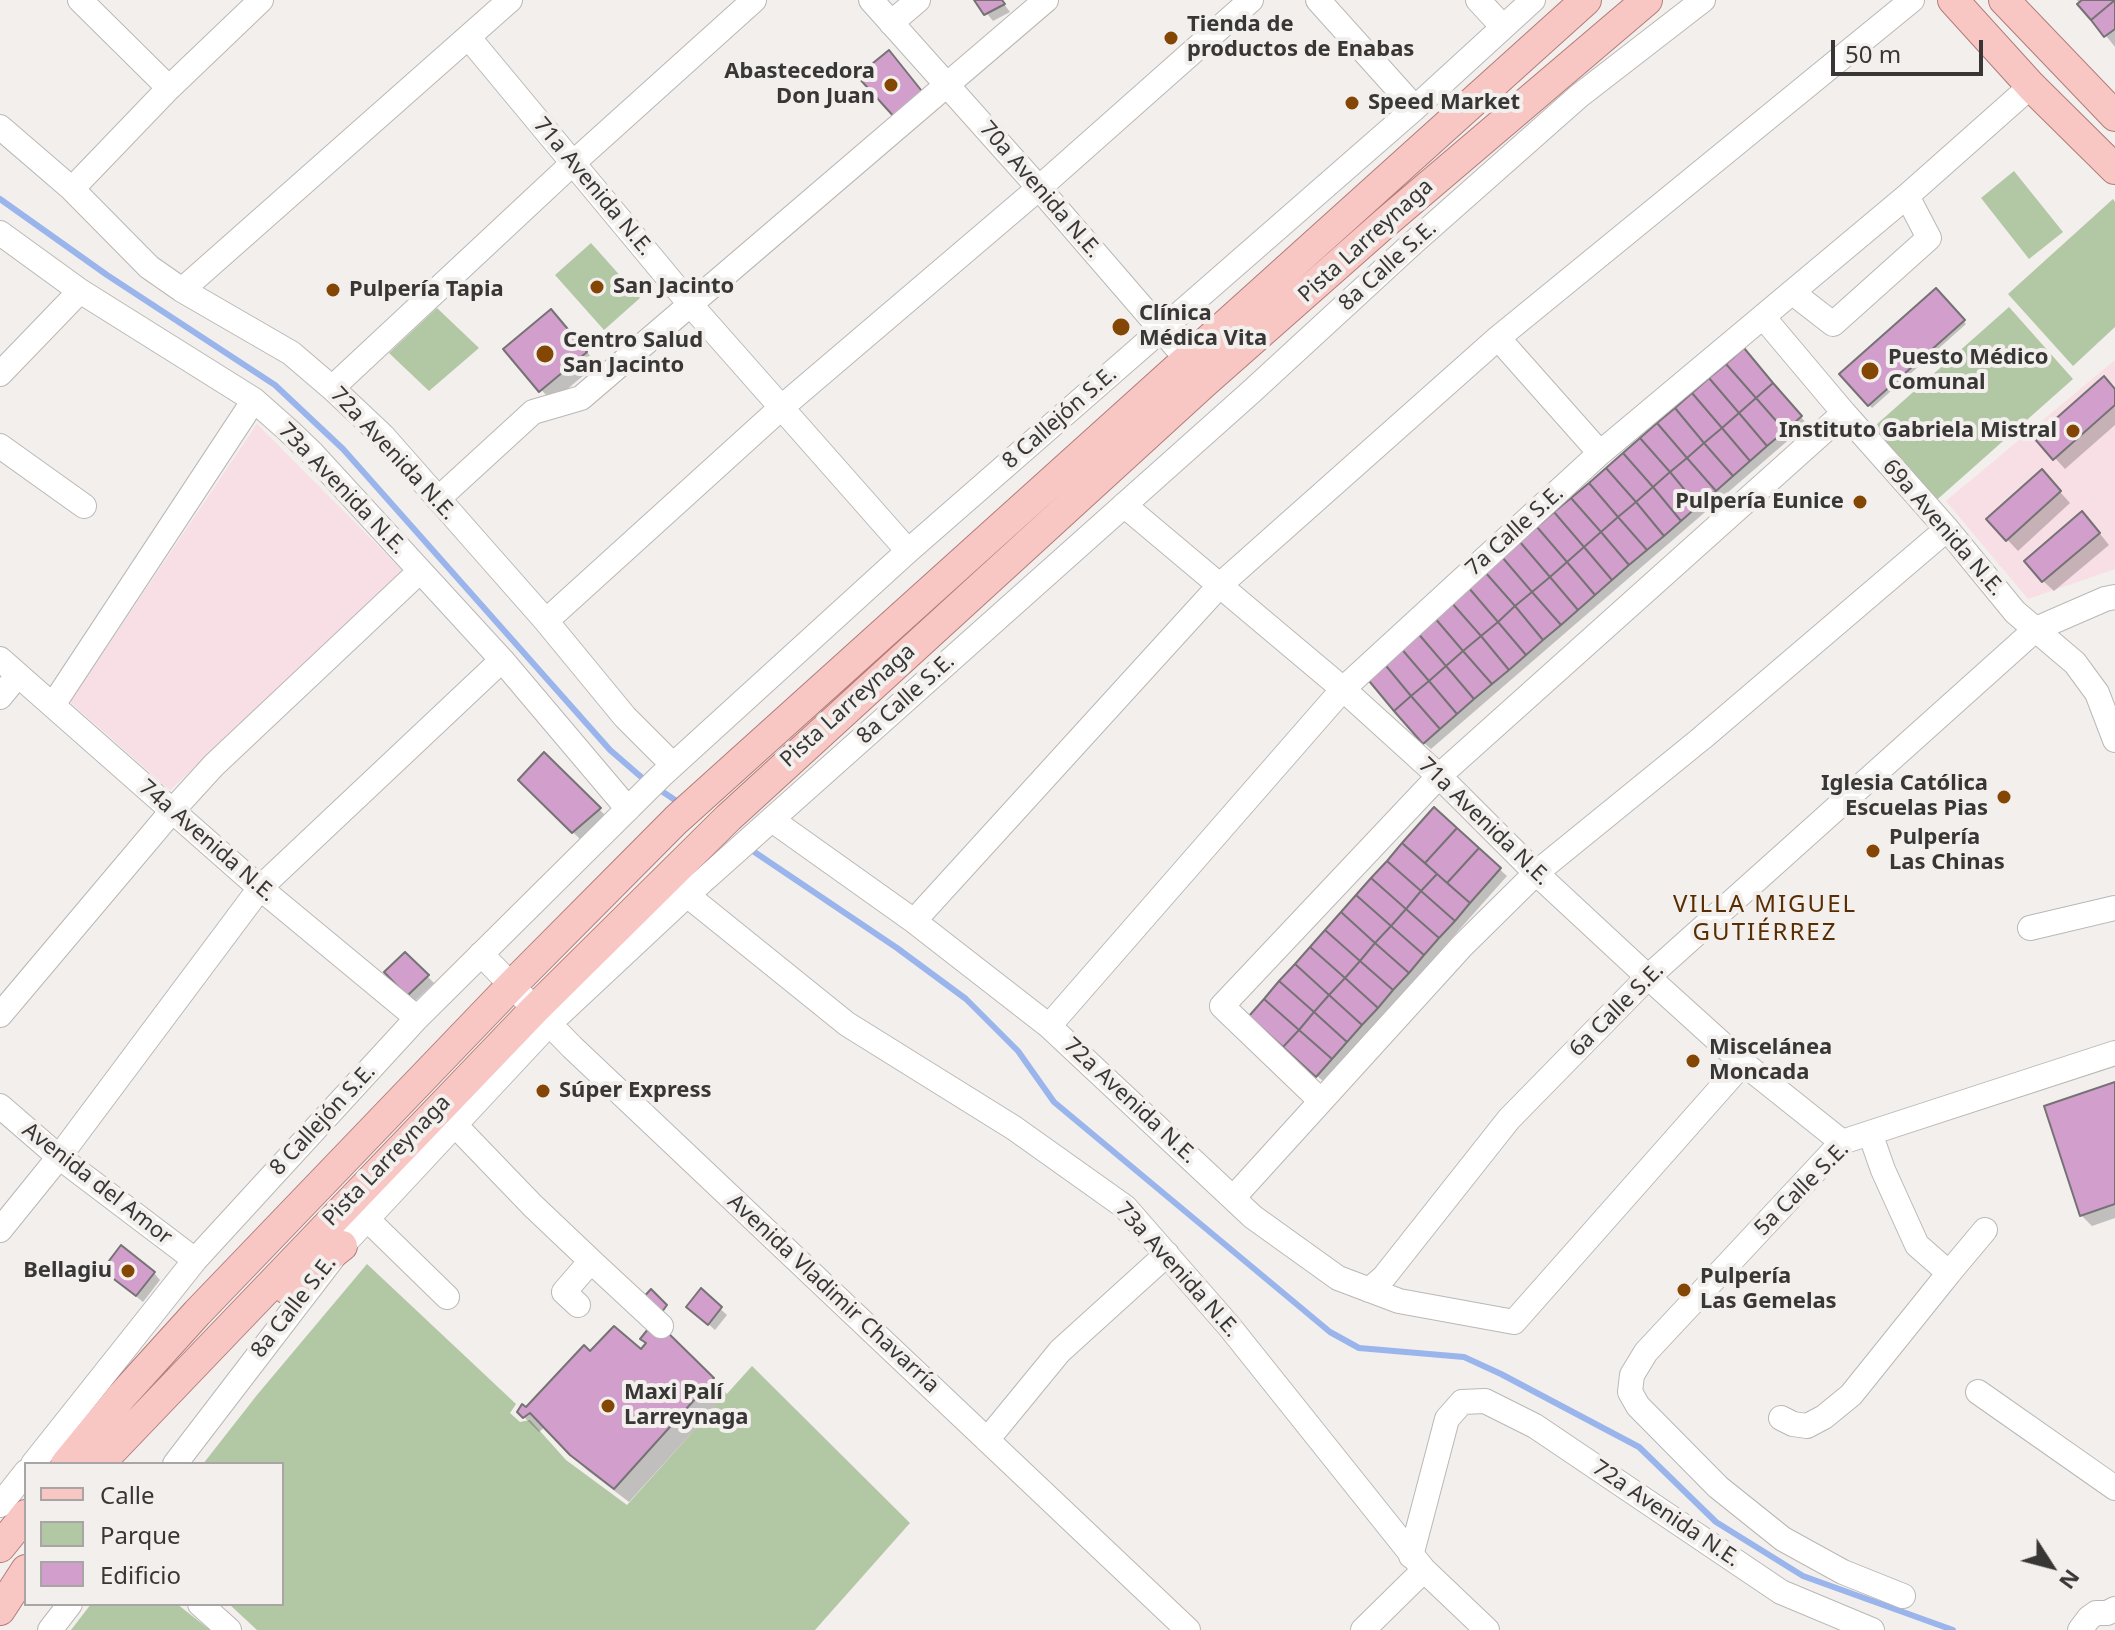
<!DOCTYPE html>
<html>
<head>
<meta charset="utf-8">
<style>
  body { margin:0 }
  #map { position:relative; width:2115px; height:1630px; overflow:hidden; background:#f2efed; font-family:"Noto Sans",sans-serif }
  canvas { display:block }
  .legend { position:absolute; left:24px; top:1462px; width:260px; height:144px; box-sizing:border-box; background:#f2efed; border:2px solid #a8a5a4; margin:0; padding:10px 14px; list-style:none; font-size:24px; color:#383736 }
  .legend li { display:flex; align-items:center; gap:16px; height:40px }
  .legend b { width:40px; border:2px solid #a8a5a4 }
  .north { position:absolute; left:2011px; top:1526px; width:80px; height:80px; -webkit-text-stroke:6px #f2efed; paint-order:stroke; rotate:126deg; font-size:22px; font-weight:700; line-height:32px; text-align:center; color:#383736 }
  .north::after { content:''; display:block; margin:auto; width:28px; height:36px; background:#383736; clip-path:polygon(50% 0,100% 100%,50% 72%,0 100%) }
  .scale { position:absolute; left:1831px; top:40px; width:152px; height:36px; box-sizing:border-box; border:4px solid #383736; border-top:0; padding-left:10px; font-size:24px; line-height:28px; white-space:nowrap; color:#383736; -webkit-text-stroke:6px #f2efed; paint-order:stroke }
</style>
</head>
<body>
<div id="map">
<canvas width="2115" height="1630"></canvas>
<ul class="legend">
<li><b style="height:10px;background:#f8c7c4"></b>Calle</li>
<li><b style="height:22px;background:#b2c7a4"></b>Parque</li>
<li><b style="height:22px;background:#d29fcc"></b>Edificio</li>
</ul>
<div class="north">N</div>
<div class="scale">50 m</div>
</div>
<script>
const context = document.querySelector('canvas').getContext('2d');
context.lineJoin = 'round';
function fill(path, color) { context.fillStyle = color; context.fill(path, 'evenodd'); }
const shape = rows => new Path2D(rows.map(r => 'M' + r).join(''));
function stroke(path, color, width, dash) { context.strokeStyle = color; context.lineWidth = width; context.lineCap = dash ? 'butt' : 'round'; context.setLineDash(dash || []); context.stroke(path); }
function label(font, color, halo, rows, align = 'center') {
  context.font = font + ' "Noto Sans",sans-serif'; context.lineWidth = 8; context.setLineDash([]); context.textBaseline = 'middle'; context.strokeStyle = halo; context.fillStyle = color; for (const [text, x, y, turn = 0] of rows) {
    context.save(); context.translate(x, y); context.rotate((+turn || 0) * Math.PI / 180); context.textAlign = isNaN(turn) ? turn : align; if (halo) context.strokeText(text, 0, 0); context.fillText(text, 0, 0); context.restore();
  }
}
fill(shape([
  [2115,360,2115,569,2028,599,1946,501],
  [257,424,404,572,170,790,70,702]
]), '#f8dee5');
fill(shape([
  [2014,171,2063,232,2029,259,1981,198],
  [2113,199,2115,202,2115,327,2073,366,2008,294],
  [591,243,640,298,604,330,555,275],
  [2009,307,2073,379,1931,505,1867,433],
  [437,308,479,348,429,391,389,353],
  [367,1264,516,1404,510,1413,520,1422,530,1420,566,1460,627,1505,752,1366,910,1523,815,1630,257,1630,229,1604,282,1604,282,1464,203,1464,257,1395],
  [91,1604,177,1604,210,1630,71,1630]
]), '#b2c7a4');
fill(shape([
  [976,0,1001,0,1010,12,993,21],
  [2077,0,2115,0,2115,47],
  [1936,290,1966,324,1872,408,1842,374],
  [562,322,597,364,552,402,506,349],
  [1750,358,1807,424,1431,749,1424,743],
  [2115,390,2115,425,2065,469,2055,458],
  [2052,483,2070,503,2018,551,1989,520],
  [2093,525,2109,545,2054,591,2043,581],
  [544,755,610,820,584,843,520,780],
  [1434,810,1507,876,1324,1082,1251,1016],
  [405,954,434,983,415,1001,387,972],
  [2115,1085,2115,1218,2092,1226,2081,1215],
  [154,1273,160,1280,143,1302,111,1276],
  [701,1291,727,1315,715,1330,696,1313],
  [660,1328,727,1394,629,1502,587,1470,545,1427,539,1432,519,1412,527,1410,591,1354,641,1352]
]), '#0003');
stroke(shape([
  [0,199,107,275,275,385,343,449,610,750,647,782],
  [657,788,681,804],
  [747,847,897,948,966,999,1018,1051,1054,1102,1330,1332,1359,1348,1464,1357,1501,1374,1639,1447,1716,1522,1803,1576,1953,1630]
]), '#9ab4ec', 6);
const building = shape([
  [974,0,1002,0,1005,4,984,15,974,0],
  [2082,0,2115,0,2091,20,2077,4,2082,0],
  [2115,0,2115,29,2104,37,2091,20,2115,0],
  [889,50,925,95,896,119,857,76,889,50],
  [1936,288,1965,320,1868,406,1839,374,1936,288],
  [551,309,587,352,539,392,503,349,551,309],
  [1744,348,1773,383,1756,398,1726,364,1744,348],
  [1726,364,1756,398,1739,413,1709,378,1726,364],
  [2104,376,2115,389,2115,405,2053,460,2034,438,2104,376],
  [1709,378,1739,413,1722,428,1692,393,1709,378],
  [1773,383,1802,416,1785,431,1756,398,1773,383],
  [1692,393,1722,428,1704,443,1675,408,1692,393],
  [1756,398,1785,431,1767,446,1739,413,1756,398],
  [1675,408,1704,443,1687,458,1657,423,1675,408],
  [1739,413,1767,446,1750,461,1722,428,1739,413],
  [1657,423,1687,458,1670,472,1640,438,1657,423],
  [1722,428,1750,461,1733,476,1704,443,1722,428],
  [1640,438,1670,472,1653,487,1623,453,1640,438],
  [1704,443,1733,476,1716,491,1687,458,1704,443],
  [1623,453,1653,487,1636,502,1606,468,1623,453],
  [1687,458,1716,491,1698,506,1670,472,1687,458],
  [1606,468,1636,502,1618,517,1589,483,1606,468],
  [2042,469,2061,491,2006,541,1986,519,2042,469],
  [1670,472,1698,506,1681,521,1653,487,1670,472],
  [1589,483,1618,517,1601,532,1571,498,1589,483],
  [1653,487,1681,521,1664,536,1636,502,1653,487],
  [1571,498,1601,532,1584,547,1554,512,1571,498],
  [1636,502,1664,536,1647,550,1618,517,1636,502],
  [2082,511,2100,533,2042,582,2024,561,2082,511],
  [1554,512,1584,547,1567,562,1537,527,1554,512],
  [1618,517,1647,550,1629,565,1601,532,1618,517],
  [1537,527,1567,562,1550,577,1520,542,1537,527],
  [1601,532,1629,565,1612,580,1584,547,1601,532],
  [1520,542,1550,577,1532,592,1502,557,1520,542],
  [1584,547,1612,580,1595,595,1567,562,1584,547],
  [1502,557,1532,592,1515,606,1485,572,1502,557],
  [1567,562,1595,595,1578,610,1550,577,1567,562],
  [1485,572,1515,606,1498,622,1468,587,1485,572],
  [1550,577,1578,610,1561,625,1532,592,1550,577],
  [1468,587,1498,622,1481,636,1451,602,1468,587],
  [1532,592,1561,625,1543,640,1515,606,1532,592],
  [1451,602,1481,636,1463,651,1434,617,1451,602],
  [1515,606,1543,640,1526,655,1498,622,1515,606],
  [1434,617,1463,651,1446,666,1416,631,1434,617],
  [1498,622,1526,655,1509,670,1481,636,1498,622],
  [1416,631,1446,666,1429,681,1399,646,1416,631],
  [1481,636,1509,670,1492,684,1463,651,1481,636],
  [1399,646,1429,681,1411,696,1382,661,1399,646],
  [1463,651,1492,684,1474,699,1446,666,1463,651],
  [1382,661,1411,696,1394,711,1365,676,1382,661],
  [1446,666,1474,699,1457,714,1429,681,1446,666],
  [1429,681,1457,714,1440,729,1411,696,1429,681],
  [1411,696,1440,729,1423,744,1394,711,1411,696],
  [544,752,601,808,572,833,518,780,544,752],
  [1434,807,1457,828,1425,863,1402,843,1434,807],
  [1457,828,1479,848,1447,883,1425,863,1457,828],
  [1402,843,1437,874,1421,891,1387,861,1402,843],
  [1479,848,1501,868,1470,903,1447,883,1479,848],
  [1387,861,1421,891,1406,909,1371,878,1387,861],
  [1437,874,1470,903,1455,921,1421,891,1437,874],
  [1371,878,1406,909,1391,926,1356,895,1371,878],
  [1421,891,1455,921,1439,938,1406,909,1421,891],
  [1356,895,1391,926,1375,943,1341,912,1356,895],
  [1406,909,1439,938,1424,955,1391,926,1406,909],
  [1341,912,1375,943,1360,961,1325,930,1341,912],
  [1391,926,1424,955,1409,973,1375,943,1391,926],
  [1325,930,1360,961,1345,978,1310,947,1325,930],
  [1375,943,1409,973,1393,990,1360,961,1375,943],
  [1310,947,1345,978,1329,995,1295,964,1310,947],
  [405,952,429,975,407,996,384,972,405,952],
  [1360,961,1393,990,1378,1008,1345,978,1360,961],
  [1295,964,1329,995,1314,1012,1279,981,1295,964],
  [1345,978,1378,1008,1362,1025,1329,995,1345,978],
  [1279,981,1314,1012,1299,1030,1264,999,1279,981],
  [1329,995,1362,1025,1347,1042,1314,1012,1329,995],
  [1264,999,1299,1030,1283,1047,1249,1016,1264,999],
  [1314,1012,1347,1042,1332,1059,1299,1030,1314,1012],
  [1299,1030,1332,1059,1316,1077,1283,1047,1299,1030],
  [2115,1082,2115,1204,2080,1216,2044,1106,2115,1082],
  [121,1245,155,1272,136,1296,102,1270,121,1245],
  [701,1288,722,1307,708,1325,686,1307,701,1288],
  [651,1289,667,1305,659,1316,641,1300,651,1289],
  [653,1323,661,1326,714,1378,614,1489,570,1455,530,1413,523,1418,517,1412,522,1404,526,1407,584,1345,590,1351,614,1326,641,1349,646,1343,640,1339,653,1323]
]);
fill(building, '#d29fcc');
stroke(building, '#757274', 2);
const minor = shape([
  [80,0,169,88],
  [871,0,1039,188,1197,371],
  [1318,0,1415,108],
  [1478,0,1503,27],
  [891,23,918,0],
  [469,38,690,304,908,551],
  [0,127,72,189,149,267,182,290,291,353,332,388,383,436,546,621,625,717,673,765],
  [72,189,169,88,261,0],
  [0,233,80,291,254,400,289,431,313,454,502,660,628,809],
  [182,290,510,0],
  [1793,293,1833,324,1929,238,1907,196],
  [1764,318,1844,413,1947,529,2015,612,2075,663,2097,693,2115,740],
  [1498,338,1600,453],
  [0,374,80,291],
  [332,388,573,163,754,0],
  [0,446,84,506],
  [438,499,533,412,581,398,1046,0],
  [1124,505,1343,689,1439,776,1536,873,1648,977,1743,1063,1842,1142],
  [546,621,782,407,1039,188,1251,0],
  [0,659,260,888,417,1018],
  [0,697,18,675],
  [53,705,254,400],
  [772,820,914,921,1049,1026,1253,1217,1338,1278,1399,1301,1514,1322,1743,1063],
  [687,895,847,1024,1014,1128,1125,1207,1229,1326,1424,1570,1487,1630],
  [914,921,1220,585,1498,338,1912,0],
  [2030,928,2115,908],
  [481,954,572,1047,1188,1630],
  [0,1015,172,811,214,765,420,571],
  [1049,1026,1343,689,1600,453,1907,196,2031,86],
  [1321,1101,1222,1006,1439,776,1844,413],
  [0,1106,59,1157,195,1260],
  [456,1126,533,1206,591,1261,564,1292,578,1305],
  [1233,1198,1462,946,1536,873,1702,738,1947,529],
  [367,1219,447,1297],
  [0,1230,59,1157,260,888,502,660],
  [591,1261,661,1326],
  [1949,1273,1985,1230],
  [1369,1290,1384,1277,1509,1119,1648,977,2036,629,2105,599,2115,597],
  [1978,1392,2115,1488],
  [1781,1418,1793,1424,1807,1426,1824,1417,1851,1395,1949,1273,1917,1245,1883,1170,1870,1133],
  [987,1440,1060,1351,1167,1254],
  [33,1464,195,1260,417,1018,661,776,908,551,1415,108,1533,0],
  [175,1464,342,1246,549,1024,687,895,1251,392,1414,242,1579,96,1703,0],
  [0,1505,26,1472],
  [1411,1556,1447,1419,1462,1402,1485,1401,1535,1426,1781,1592,1872,1630],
  [1903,1596,1843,1572,1783,1539,1718,1487,1638,1406,1630,1392,1632,1375,1646,1352,1842,1142,2115,1053],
  [200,1604,229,1630],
  [50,1630,70,1604],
  [1363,1630,1424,1570],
  [2080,1630,2089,1618,2096,1613,2107,1613,2115,1609]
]);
const major = shape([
  [1953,0,2031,86,2115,169],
  [2004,0,2115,116],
  [287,1289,342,1246],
  [66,1464,121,1397,197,1313,512,985,676,820,1586,0],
  [99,1464,535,1009,728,818,1205,382,1385,223,1647,0],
  [0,1547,26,1515],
  [0,1610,26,1570]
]);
stroke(minor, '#bab8b6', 26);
stroke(major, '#b27c78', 32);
stroke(minor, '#fff', 24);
stroke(major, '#f8c7c4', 30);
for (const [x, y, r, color] of [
  [1171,38,8,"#844604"],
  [891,85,8,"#844604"],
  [1352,103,8,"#844604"],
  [597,287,8,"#844604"],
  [333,290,8,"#844604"],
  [1121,327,10,"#844604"],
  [545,354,10,"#844604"],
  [1870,371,10,"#844604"],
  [2073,431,8,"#844604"],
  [1860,502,8,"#844604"],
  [2004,797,8,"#844604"],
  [1873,851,8,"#844604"],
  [1693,1061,8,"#844604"],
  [543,1091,8,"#844604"],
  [128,1271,8,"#844604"],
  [1684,1290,8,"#844604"],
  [608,1406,8,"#844604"]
]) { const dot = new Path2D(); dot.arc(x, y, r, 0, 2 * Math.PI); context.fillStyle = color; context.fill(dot); stroke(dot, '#f2efed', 3); }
label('bold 22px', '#383736', '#f2efed', [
  ["Tienda de",1187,25],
  ["productos de Enabas",1187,50],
  ["Abastecedora",875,72,"right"],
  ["Don Juan",875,97,"right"],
  ["Speed Market",1368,103],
  ["San Jacinto",613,287],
  ["Pulpería Tapia",349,290],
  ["Clínica",1139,314],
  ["Médica Vita",1139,339],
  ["Centro Salud",563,341],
  ["San Jacinto",563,366],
  ["Puesto Médico",1888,358],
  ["Comunal",1888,383],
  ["Instituto Gabriela Mistral",2057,431,"right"],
  ["Pulpería Eunice",1844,502,"right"],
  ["Iglesia Católica",1988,784,"right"],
  ["Escuelas Pias",1988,809,"right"],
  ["Pulpería",1889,838],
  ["Las Chinas",1889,863],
  ["Miscelánea",1709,1048],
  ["Moncada",1709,1073],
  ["Súper Express",559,1091],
  ["Bellagiu",112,1271,"right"],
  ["Pulpería",1700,1277],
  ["Las Gemelas",1700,1302],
  ["Maxi Palí",624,1393],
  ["Larreynaga",624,1418]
], 'left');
label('22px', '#383736', '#f2efed', [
  ["71a Avenida N.E.",593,187,50],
  ["70a Avenida N.E.",1040,190,49],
  ["Pista Larreynaga",1366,241,-42],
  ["8a Calle S.E.",1388,266,-42],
  ["8 Callejón S.E.",1060,418,-41],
  ["72a Avenida N.E.",393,454,47],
  ["73a Avenida N.E.",342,489,46],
  ["69a Avenida N.E.",1943,528,49],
  ["7a Calle S.E.",1515,531,-42],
  ["8a Calle S.E.",906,699,-42],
  ["Pista Larreynaga",848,706,-42],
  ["71a Avenida N.E.",1484,822,44],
  ["74a Avenida N.E.",207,841,41],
  ["6a Calle S.E.",1617,1010,-45],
  ["72a Avenida N.E.",1130,1101,43],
  ["8 Callejón S.E.",323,1120,-47],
  ["Pista Larreynaga",387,1161,-46],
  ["Avenida del Amor",97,1184,38],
  ["5a Calle S.E.",1802,1189,-45],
  ["73a Avenida N.E.",1177,1270,48],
  ["Avenida Vladimir Chavarría",833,1294,43],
  ["8a Calle S.E.",294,1307,-52],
  ["72a Avenida N.E.",1666,1514,34]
]);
context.letterSpacing = '2px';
label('24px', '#582d03', '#f2efed', [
  ["VILLA MIGUEL",1765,905],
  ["GUTIÉRREZ",1765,933]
]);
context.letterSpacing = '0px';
</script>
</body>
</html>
